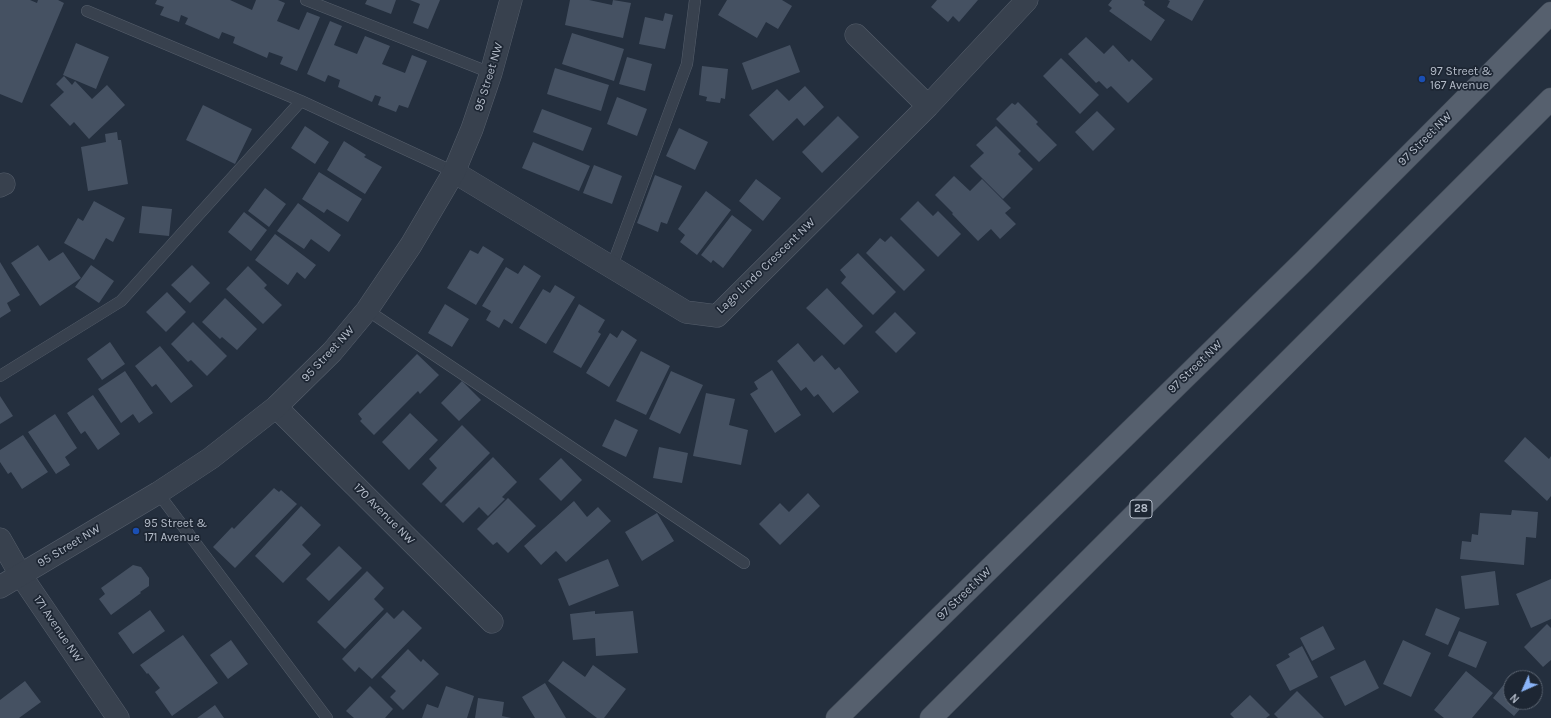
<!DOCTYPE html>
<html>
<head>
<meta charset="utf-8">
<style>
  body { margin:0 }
  #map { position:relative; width:1551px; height:718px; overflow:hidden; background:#242f3e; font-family:Karla,sans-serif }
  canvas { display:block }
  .north { position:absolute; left:1503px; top:670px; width:40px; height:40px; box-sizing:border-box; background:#1d2633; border:1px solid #59626f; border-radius:50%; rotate:225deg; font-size:11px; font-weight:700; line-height:16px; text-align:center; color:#b4bcc9 }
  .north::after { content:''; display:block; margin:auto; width:14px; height:18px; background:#8ab4f8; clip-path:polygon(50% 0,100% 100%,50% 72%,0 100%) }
</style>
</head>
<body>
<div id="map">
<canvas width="1551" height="718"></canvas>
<div class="north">N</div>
</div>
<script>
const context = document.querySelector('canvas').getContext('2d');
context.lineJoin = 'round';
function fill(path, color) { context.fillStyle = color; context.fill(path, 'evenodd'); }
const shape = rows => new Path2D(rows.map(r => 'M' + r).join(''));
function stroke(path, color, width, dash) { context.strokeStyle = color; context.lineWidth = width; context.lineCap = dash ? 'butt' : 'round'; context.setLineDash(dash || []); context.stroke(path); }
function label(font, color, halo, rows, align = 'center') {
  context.font = font + ' Karla,sans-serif'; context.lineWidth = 3.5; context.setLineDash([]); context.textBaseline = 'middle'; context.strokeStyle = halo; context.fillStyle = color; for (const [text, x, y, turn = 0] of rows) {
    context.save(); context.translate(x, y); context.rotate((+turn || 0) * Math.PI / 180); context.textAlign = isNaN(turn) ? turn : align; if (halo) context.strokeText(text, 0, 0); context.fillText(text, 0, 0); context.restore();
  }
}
fill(shape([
  [0,0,30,0,37,3,38,0,58,0,64,3,22,103,0,94],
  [157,0,230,0,252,10,256,0,278,0,285,3,277,21,299,30,307,12,320,17,297,71,280,64,283,57,269,52,267,58,233,43,235,37,222,32,219,39,185,24,188,18,181,15,179,22,160,15,164,7,155,4],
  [367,0,396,0,391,14,365,4],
  [410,0,440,0,428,29,413,23,420,4],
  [570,0,589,0,612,5,613,0,631,3,623,38,565,25],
  [727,0,782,0,792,6,778,29,766,22,757,38,718,15],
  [937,0,978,0,959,22,953,16,948,22,931,7],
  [1112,0,1142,0,1145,2,1144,5,1165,20,1151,41,1109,11,1112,8,1108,5],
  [1168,0,1204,0,1192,21,1167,7,1170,1],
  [665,13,673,15,665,49,639,44,645,17,663,21],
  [330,21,342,26,334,45,357,54,365,36,390,46,382,64,405,73,412,55,427,61,408,108,399,105,396,112,378,105,381,97,375,95,372,102,338,87,340,80,328,75,325,82,307,74],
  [572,33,624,49,614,81,562,64],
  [1086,37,1104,54,1113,45,1129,62,1132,59,1153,79,1128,103,1111,86,1107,89,1099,81,1096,83,1068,54],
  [76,43,109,57,96,89,63,75],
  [790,45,800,72,752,90,742,63],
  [627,57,652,64,645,91,619,84],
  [1061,58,1099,95,1080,114,1043,76],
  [702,66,728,69,725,99,721,98,720,103,706,101,707,97,699,95],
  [555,68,609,85,601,111,547,94],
  [64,76,72,85,75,81,92,99,107,85,125,105,89,139,74,122,70,126,50,105,64,92,56,84],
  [805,86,824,107,804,126,797,118,773,141,749,115,777,89,789,101],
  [617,97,647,109,637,136,607,124],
  [1018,102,1038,122,1036,124,1057,145,1039,162,996,119,1012,103,1015,105],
  [203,105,252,129,235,164,186,140],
  [542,109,592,128,583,151,533,132],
  [1097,111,1115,129,1093,151,1075,132],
  [838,116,859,137,822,173,802,152],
  [305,126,329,142,315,164,291,148],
  [996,126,1021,151,1018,154,1033,169,1003,199,970,166,984,153,976,145],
  [679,128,708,142,695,170,666,156],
  [117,132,118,140,121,140,128,184,88,191,81,147,106,142,105,134],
  [344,141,366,155,364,157,382,167,365,194,327,170],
  [533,142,590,166,579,191,522,168],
  [594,165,622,176,612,204,583,193],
  [319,172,362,199,348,222,327,209,324,213,302,199],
  [655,175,682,186,667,224,661,222,658,232,637,223],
  [954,176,970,191,982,179,1011,208,1005,213,1016,224,1000,239,991,229,978,241,952,214,953,213,935,195],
  [756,179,781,198,763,221,739,201],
  [265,188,286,204,269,227,248,211],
  [706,191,731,210,697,255,680,242,685,235,678,229],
  [94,201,125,218,113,242,106,238,94,260,64,243,78,218,83,221],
  [918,201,933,216,938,211,961,234,938,257,900,219],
  [298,203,341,235,329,252,311,239,304,249,277,231],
  [142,206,172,209,169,236,139,233],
  [244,212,267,230,251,251,228,232],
  [732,215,752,230,723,268,713,260,711,263,701,255],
  [275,234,316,265,305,279,297,272,288,285,255,260],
  [891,236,925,270,904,291,866,253,880,238,885,242],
  [38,245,49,261,63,252,81,278,40,306,11,263],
  [483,246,504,259,476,305,447,288,470,250,478,254],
  [858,253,896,292,873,315,841,283,846,277,840,270],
  [0,262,20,295,7,303,11,311,0,318],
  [91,265,114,281,99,303,75,287],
  [192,265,210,283,190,303,171,285],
  [524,265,541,276,512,324,504,319,499,328,486,320,491,311,482,306,506,267,518,274],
  [248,266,267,285,264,288,282,305,263,324,226,289],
  [555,285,575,297,546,344,519,328,543,289,550,293],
  [827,288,863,326,844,345,806,308],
  [167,292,186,312,166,332,146,312],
  [225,298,257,329,237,350,222,337,220,339,202,322],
  [445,304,469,319,452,347,428,333],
  [579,304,605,320,598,332,601,334,581,368,553,352],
  [895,312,916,333,896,353,875,332],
  [193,322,227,356,207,376,191,360,188,362,171,344],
  [622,330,637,340,609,387,586,373,610,333,617,338],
  [110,342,125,364,102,380,87,359],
  [798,343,814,362,822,355,835,370,839,367,859,392,833,413,818,394,814,397,806,387,801,391,777,361],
  [160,346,193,386,171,403,156,384,152,387,135,366],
  [641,351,670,366,646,415,616,401],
  [417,354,439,375,420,394,418,391,374,435,360,421,362,419,358,414],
  [772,370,801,415,775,433,750,394,758,389,754,382],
  [125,371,153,413,139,423,133,414,121,423,98,389],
  [671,371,703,385,680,434,649,419],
  [462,381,481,400,459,421,441,403],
  [706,393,735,399,729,425,748,430,741,465,693,456],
  [93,395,120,434,98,450,85,431,81,434,67,413],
  [0,396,13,416,0,424],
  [410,413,438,440,409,470,382,442],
  [55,414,77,448,65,457,70,465,56,474,28,432],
  [615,419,638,430,626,457,602,446],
  [462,425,490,453,441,503,422,484,437,468,429,459],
  [23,435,48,472,22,489,11,472,8,474,0,462,0,450],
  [1525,437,1549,459,1551,456,1551,496,1547,501,1504,461],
  [659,447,688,453,682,483,653,478],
  [493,457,517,482,502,497,505,499,488,516,479,507,463,523,445,505],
  [561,458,582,480,561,501,539,479],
  [274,488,279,492,281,490,297,504,235,568,213,547,232,527,234,529],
  [808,493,820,506,780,545,759,524,780,503,789,512],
  [508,498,536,526,508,553,497,542,493,545,477,529],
  [574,501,587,517,598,507,611,521,566,562,556,551,541,565,524,546],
  [301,506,321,525,302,545,311,554,283,583,255,556],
  [1512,510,1538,512,1536,538,1526,537,1524,565,1460,559,1462,541,1471,542,1472,534,1478,535,1480,513,1511,515],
  [657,513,674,541,642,561,625,532],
  [339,546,362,568,329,601,306,579],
  [608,559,619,586,569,606,558,579],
  [133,565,141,567,149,578,149,586,140,592,141,593,111,615,99,599,105,594,101,588],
  [367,571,384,588,374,599,384,609,345,649,317,622],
  [1495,571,1499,605,1465,609,1461,576],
  [1551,579,1551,619,1531,628,1516,594],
  [1436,608,1460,618,1448,645,1425,635],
  [150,610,165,631,133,654,118,633],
  [403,610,422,628,372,679,359,667,355,672,342,659,387,612,394,619],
  [595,611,595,614,633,611,638,653,596,656,595,638,573,640,570,614],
  [1547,624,1551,628,1551,660,1543,667,1524,647],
  [1323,626,1335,649,1312,661,1300,638],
  [1459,631,1487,642,1476,668,1448,656],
  [183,635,218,683,172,716,155,692,160,688,148,673,147,674,140,665],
  [231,640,248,664,228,679,210,655],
  [1403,640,1431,653,1411,697,1383,684],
  [1302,646,1318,677,1290,691,1276,665,1290,657,1288,654],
  [408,649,421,662,423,659,439,674,403,710,390,697,396,691,381,677],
  [1365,660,1379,688,1345,706,1330,677],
  [563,661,585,677,593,665,626,689,604,718,597,718,548,681],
  [1466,671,1493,693,1472,718,1444,718,1434,710],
  [1513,673,1519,678,1511,678,1511,702,1526,702,1514,716,1493,698],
  [25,681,41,702,19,718,0,718,0,700],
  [545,683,566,718,535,718,522,697],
  [370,686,393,709,385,718,354,718,346,711],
  [446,686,474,696,467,718,422,718,427,704,438,708],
  [1297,691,1324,718,1278,718,1274,714],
  [1250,695,1270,715,1266,718,1234,718,1230,714],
  [478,698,504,702,502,716,511,718,475,718],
  [215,705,224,718,197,718]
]), '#455162');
const service = shape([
  [306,0,491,73],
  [87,11,301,101,454,172],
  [612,266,687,64,695,0],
  [367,310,744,563],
  [0,376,121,301,301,101],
  [158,493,327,718]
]);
const minor = shape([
  [856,35,928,106],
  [454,172,686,312,717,316,928,106,1027,0],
  [0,186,4,184],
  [276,407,492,622],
  [0,539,20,574,118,718]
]);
const tertiary = shape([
  [0,587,158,493,211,458,276,407,332,352,367,310,411,245,454,172,472,129,491,73,511,0]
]);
const primary = shape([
  [837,718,1304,261,1551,13],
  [931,718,1551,99]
]);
stroke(service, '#565f6c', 12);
stroke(minor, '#565f6c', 23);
stroke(tertiary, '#565f6c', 23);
stroke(primary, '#414a57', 23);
stroke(service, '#38414e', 11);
stroke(minor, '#38414e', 22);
stroke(tertiary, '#38414e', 22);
stroke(primary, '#56606e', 22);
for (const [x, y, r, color] of [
  [1422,79,4,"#1a4fb4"],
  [136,531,4,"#1a4fb4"]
]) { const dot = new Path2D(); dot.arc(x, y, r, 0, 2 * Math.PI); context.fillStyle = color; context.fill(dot); stroke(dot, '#1d2633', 1.5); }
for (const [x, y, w] of [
  [1141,509,22]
]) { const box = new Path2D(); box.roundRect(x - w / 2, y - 9, w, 18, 3); context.fillStyle = '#1d2633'; context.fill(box); stroke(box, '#b4bcc9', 1); }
label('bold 11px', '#b4bcc9', null, [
  ["28",1141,509]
]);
label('12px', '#b4bcc9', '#1d2633', [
  ["97 Street &",1430,72],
  ["167 Avenue",1430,86],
  ["95 Street &",144,524],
  ["171 Avenue",144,538]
], 'left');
label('12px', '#b4bcc9', '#1d2633', [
  ["95 Street NW",489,77,-73],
  ["97 Street NW",1425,139,-45],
  ["Lago Lindo Crescent NW",766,266,-44],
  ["95 Street NW",328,354,-47],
  ["97 Street NW",1195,367,-44],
  ["170 Avenue NW",384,514,45],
  ["95 Street NW",69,546,-31],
  ["97 Street NW",964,594,-44],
  ["171 Avenue NW",58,629,56]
]);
</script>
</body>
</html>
